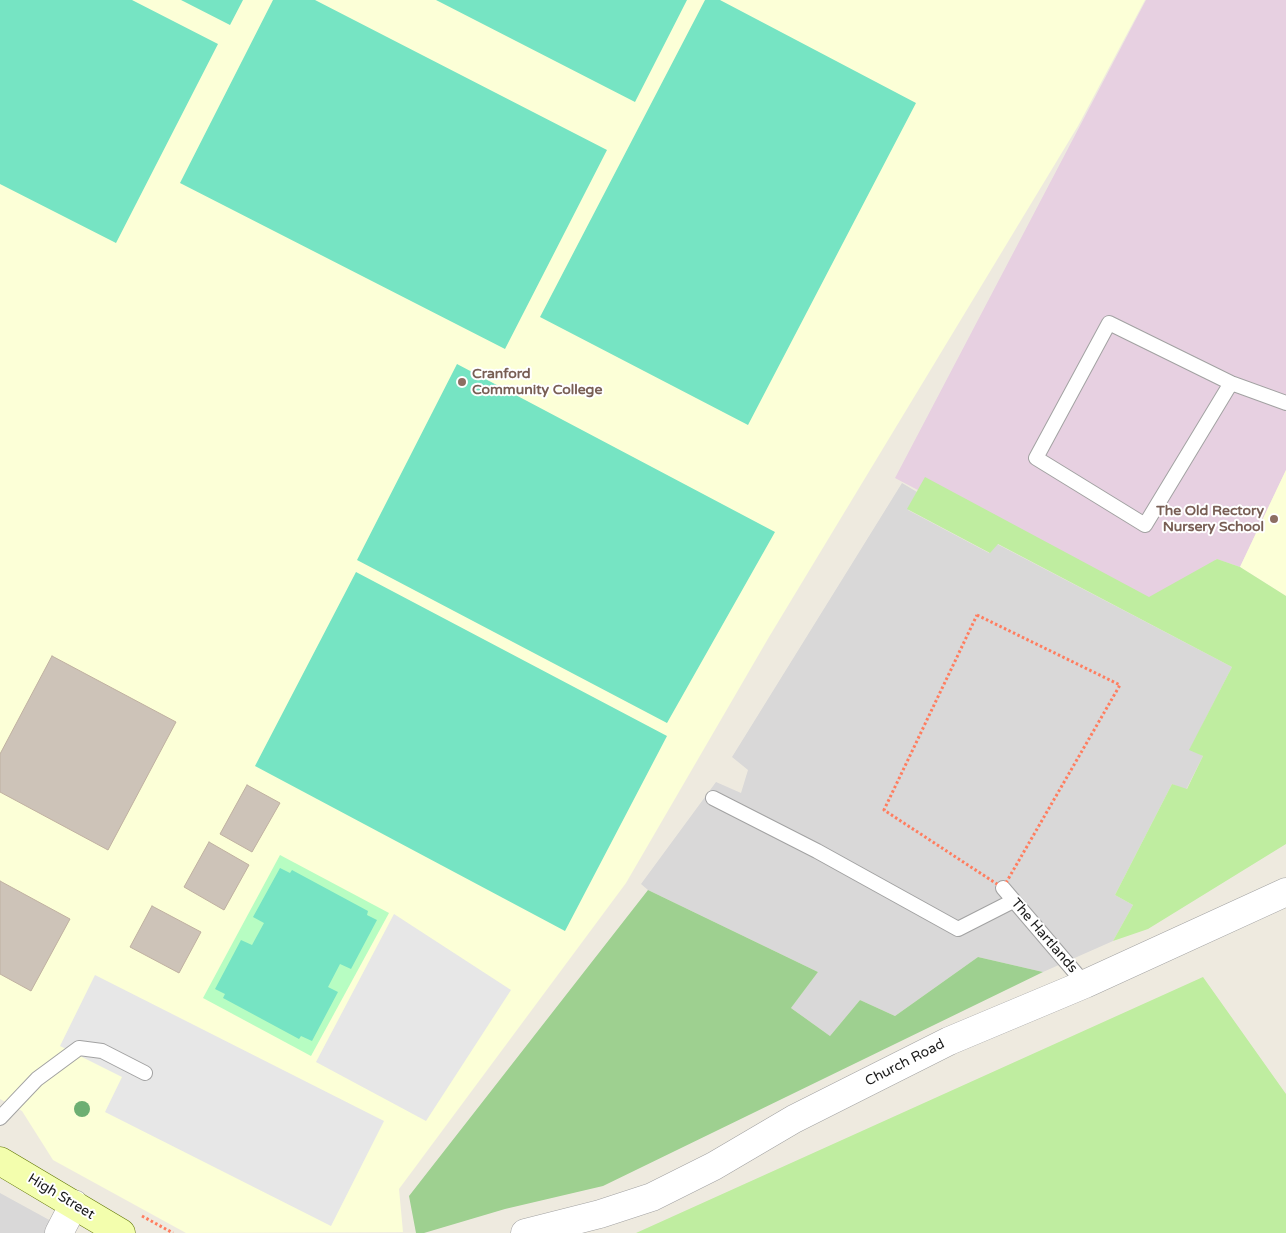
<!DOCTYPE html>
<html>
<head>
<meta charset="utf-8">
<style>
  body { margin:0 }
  canvas { display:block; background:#eeeadf }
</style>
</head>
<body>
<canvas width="1286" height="1233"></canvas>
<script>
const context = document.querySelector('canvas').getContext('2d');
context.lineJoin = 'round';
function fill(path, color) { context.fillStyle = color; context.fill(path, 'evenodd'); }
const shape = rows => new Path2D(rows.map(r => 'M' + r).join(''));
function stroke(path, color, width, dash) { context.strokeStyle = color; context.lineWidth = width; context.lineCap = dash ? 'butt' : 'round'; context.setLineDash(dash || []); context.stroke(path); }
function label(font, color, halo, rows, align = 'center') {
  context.font = font + ' "Varela Round",sans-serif'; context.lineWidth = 4; context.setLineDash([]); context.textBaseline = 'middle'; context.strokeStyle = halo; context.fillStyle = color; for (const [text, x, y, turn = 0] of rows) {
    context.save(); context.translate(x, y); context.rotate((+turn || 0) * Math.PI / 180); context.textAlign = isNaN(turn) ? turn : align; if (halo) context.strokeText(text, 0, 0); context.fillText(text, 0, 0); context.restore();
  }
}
fill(shape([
  [902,483,917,492,908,510,989,553,997,544,1232,667,1190,749,1203,756,1186,790,1172,784,1115,895,1133,905,1113,941,1043,972,978,957,895,1016,860,1000,830,1036,791,1008,818,972,648,890,641,884,716,782,741,793,748,770,732,757],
  [0,1193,73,1233,0,1233]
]), '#d9d8d8');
fill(shape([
  [1146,0,1286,0,1286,470,1240,567,1216,559,1184,630,895,478]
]), '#e7d0e1');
fill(shape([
  [0,0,1145,0,1078,126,769,637,626,883,399,1189,403,1232,186,1233,53,1160,22,1111,0,1099],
  [1286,470,1286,596,1240,567]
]), '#fcffd7');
fill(shape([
  [925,477,1149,597,1217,559,1240,567,1286,596,1286,844,1148,929,1113,941,1133,905,1115,895,1172,784,1187,789,1203,756,1189,750,1232,667,998,544,990,553,907,509],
  [1203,977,1286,1094,1286,1233,636,1233]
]), '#bfeda0');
fill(shape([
  [648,890,818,972,791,1008,830,1036,860,1000,895,1016,978,957,1043,972,603,1186,505,1209,424,1233,416,1233,409,1196]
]), '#9ed090');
fill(shape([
  [280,855,389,913,311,1056,203,998]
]), '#b7fdc2');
fill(shape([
  [0,0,132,0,218,44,116,243,0,184],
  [181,0,243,0,230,25],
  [273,0,315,0,607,150,505,349,180,183],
  [436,0,687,0,635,102],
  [705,0,720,0,916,103,748,425,540,317],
  [457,364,775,532,667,723,357,560],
  [356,572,667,736,565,931,255,766],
  [280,868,290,873,292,870,368,911,367,915,377,920,351,969,340,964,328,987,338,992,312,1041,301,1036,299,1039,223,998,225,994,215,989,241,940,252,945,264,923,253,917]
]), '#76e4c3');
fill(shape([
  [394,914,511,990,426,1121,316,1062],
  [95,975,384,1121,331,1226,105,1112,122,1077,60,1046]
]), '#e7e7e7');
const building = shape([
  [52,656,176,722,108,850,0,792,0,754,52,656],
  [247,785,280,803,252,852,220,834,247,785],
  [209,842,249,865,224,910,184,887,209,842],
  [0,881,70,919,31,991,0,974,0,881],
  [152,906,201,932,179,973,130,947,152,906]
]);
fill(building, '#cdc3b8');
stroke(building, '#c0b1a1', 1);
const lane = shape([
  [1231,383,1145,525,1036,458,1109,323,1231,383,1286,403],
  [713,798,817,851,958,929,1013,901],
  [1003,888,1085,984],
  [0,1118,37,1079,79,1048,102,1051,145,1073]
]);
const street = shape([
  [59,1233,74,1204],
  [525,1233,600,1214,652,1197,714,1166,794,1119,949,1041,1085,984,1286,892]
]);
const secondary = shape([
  [0,1161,121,1233]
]);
stroke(lane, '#a2a2a2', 16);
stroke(street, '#a2a2a2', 29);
stroke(secondary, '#5e7400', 29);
stroke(shape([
  [977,615,1120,685,1003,888,884,810,977,615],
  [142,1216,173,1233]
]), '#ff7d5f', 3, [2.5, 2.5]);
stroke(lane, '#fff', 14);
stroke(street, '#fff', 28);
stroke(secondary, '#f3fead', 28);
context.fillStyle = '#6daf72';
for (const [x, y] of [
  [82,1109]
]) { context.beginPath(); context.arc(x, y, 8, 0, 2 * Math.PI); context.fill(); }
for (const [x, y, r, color] of [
  [462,382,5,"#8d6e63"],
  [1274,519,5,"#8d6e63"]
]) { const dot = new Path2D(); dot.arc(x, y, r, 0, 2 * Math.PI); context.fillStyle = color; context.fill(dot); stroke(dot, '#fff', 2); }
label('bold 14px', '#785e54', '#fff', [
  ["Cranford",472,374],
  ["Community College",472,390],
  ["The Old Rectory",1264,511,"right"],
  ["Nursery School",1264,527,"right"]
], 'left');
label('14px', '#1b1b1b', '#fff', [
  ["The Hartlands",1044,936,49],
  ["Church Road",905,1063,-27],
  ["High Street",61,1197,31]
]);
</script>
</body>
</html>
